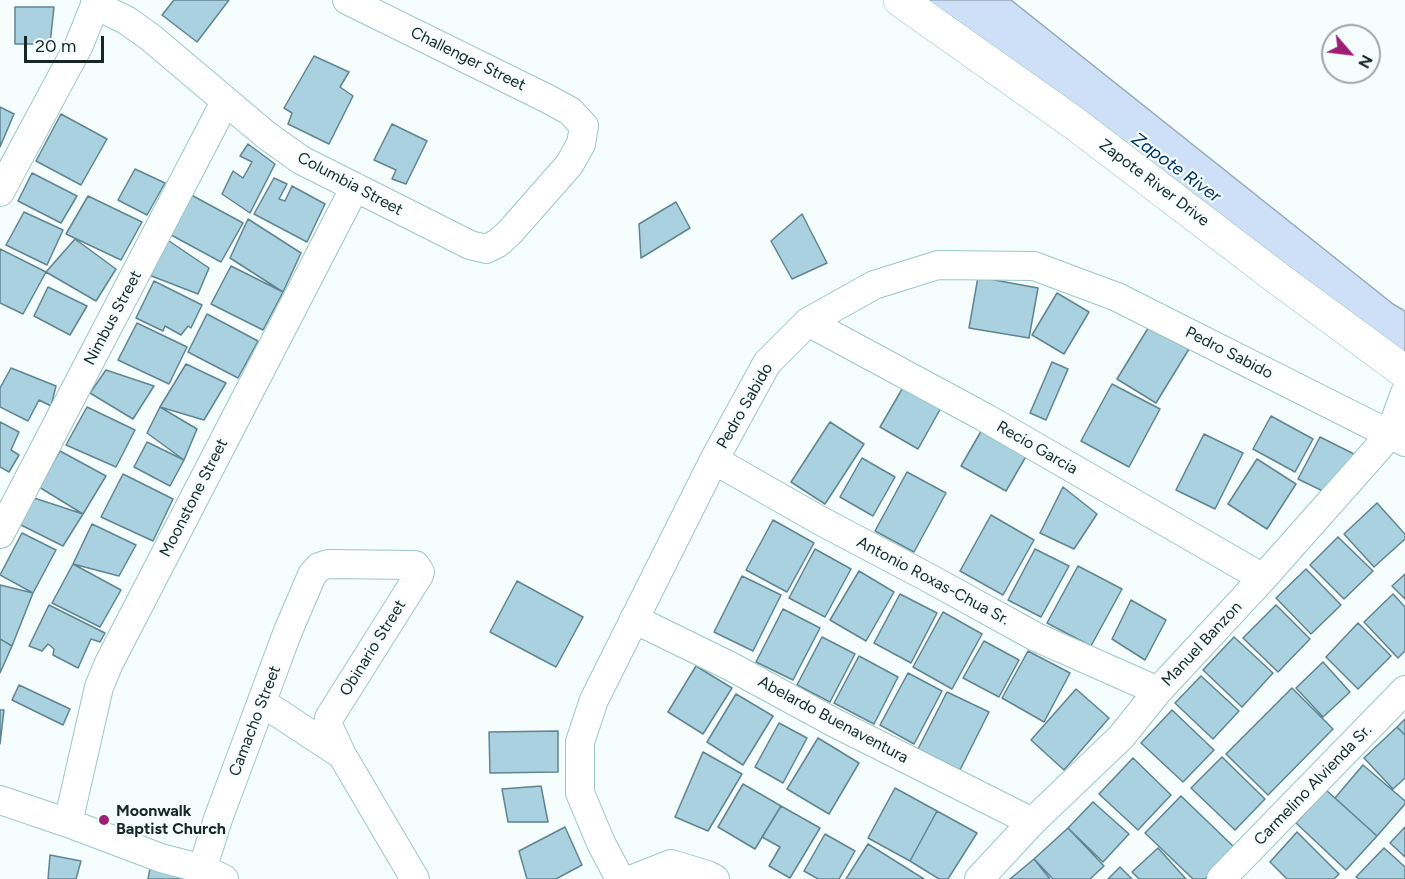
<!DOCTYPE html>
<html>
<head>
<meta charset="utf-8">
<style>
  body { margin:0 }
  #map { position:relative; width:1405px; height:879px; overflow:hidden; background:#f5fdfd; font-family:Figtree,sans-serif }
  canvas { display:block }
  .north { position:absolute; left:1321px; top:24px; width:60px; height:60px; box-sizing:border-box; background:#f5fdfd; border:2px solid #9ca7a7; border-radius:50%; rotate:118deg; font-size:16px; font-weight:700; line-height:24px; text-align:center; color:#162726 }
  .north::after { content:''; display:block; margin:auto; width:21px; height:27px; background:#9d1f74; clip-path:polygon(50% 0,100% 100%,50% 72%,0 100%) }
  .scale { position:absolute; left:24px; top:36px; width:80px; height:27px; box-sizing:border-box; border:3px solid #162726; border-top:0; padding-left:8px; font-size:18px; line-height:21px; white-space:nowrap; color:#162726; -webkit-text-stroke:4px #f5fdfd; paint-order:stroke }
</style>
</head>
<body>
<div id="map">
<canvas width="1405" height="879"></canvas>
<div class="north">N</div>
<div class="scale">20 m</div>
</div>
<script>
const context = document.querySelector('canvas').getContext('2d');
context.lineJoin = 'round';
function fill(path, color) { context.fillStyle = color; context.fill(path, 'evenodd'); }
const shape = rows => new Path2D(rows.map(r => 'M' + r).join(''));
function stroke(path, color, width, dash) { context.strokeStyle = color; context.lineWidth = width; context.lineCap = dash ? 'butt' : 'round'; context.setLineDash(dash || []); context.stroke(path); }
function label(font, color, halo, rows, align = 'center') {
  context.font = font + ' Figtree,sans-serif'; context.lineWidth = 4.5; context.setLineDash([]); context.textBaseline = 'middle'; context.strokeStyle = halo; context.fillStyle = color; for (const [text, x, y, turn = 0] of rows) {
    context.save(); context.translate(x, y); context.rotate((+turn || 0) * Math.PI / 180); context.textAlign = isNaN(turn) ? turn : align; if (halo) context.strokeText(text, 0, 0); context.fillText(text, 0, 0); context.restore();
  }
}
const water = shape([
  [915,0,1011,0,1393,304,1405,311,1405,355,915,0]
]);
fill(water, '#cde0f7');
stroke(water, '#96a8b8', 1.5);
const building = shape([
  [174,0,229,0,197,42,162,15,174,0],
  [15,7,54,7,50,44,15,44,15,7],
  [314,56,349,72,340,87,353,96,329,144,288,124,292,113,284,108,314,56],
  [0,107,14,114,0,147,0,107],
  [61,114,107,139,81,185,36,161,61,114],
  [392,124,427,141,406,184,392,179,396,170,374,160,392,124],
  [248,144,275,164,250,213,222,194,233,171,243,178,252,162,240,156,248,144],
  [135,169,165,183,147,215,118,200,135,169],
  [32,173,77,196,61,223,18,201,32,173],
  [274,178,287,184,279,199,285,201,292,186,325,204,307,242,254,214,274,178],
  [184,191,243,223,221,262,162,230,184,191],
  [88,196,142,222,121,260,66,234,88,196],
  [676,202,690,228,641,258,639,224,676,202],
  [24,212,63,230,47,265,6,245,24,212],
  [802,214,827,263,792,279,771,241,802,214],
  [248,219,301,253,283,292,230,258,248,219],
  [75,239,116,269,96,301,46,272,75,239],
  [166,239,209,268,198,294,149,275,166,239],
  [0,249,46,272,23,314,0,303,0,249],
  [231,266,283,292,263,330,211,304,231,266],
  [978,277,1038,288,1029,338,969,328,978,277],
  [154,281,202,305,191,328,188,326,181,335,165,326,163,331,136,318,154,281],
  [48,287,87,306,70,335,34,316,48,287],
  [1057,293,1089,312,1064,354,1032,335,1057,293],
  [207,314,258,341,238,378,188,352,207,314],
  [137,323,187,347,169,384,118,360,137,323],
  [1150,325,1189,349,1156,403,1117,379,1150,325],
  [1052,362,1068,369,1046,420,1030,413,1052,362],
  [186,364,226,383,204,420,160,407,186,364],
  [11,368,56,386,51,406,39,400,28,421,0,407,0,388,11,368],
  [106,370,154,386,133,419,90,393,106,370],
  [905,384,942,406,918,449,880,427,905,384],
  [1112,384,1160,409,1129,467,1081,441,1112,384],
  [87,407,135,430,116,467,66,445,87,407],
  [160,407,197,429,184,460,147,433,160,407],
  [1271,416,1313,439,1295,472,1253,449,1271,416],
  [987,421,1032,446,1006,491,961,466,987,421],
  [0,422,19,432,11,450,19,455,9,472,0,467,0,422],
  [830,422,864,444,825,504,791,482,830,422],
  [1204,434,1243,453,1215,509,1176,490,1204,434],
  [1320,437,1354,454,1333,496,1298,479,1320,437],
  [147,442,184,460,170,486,134,467,147,442],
  [60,451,106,476,83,514,39,487,60,451],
  [862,458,895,477,873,516,840,497,862,458],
  [1257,459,1296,484,1267,529,1228,504,1257,459],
  [907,472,946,493,914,552,875,531,907,472],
  [123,474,173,499,153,541,101,517,123,474],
  [1063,487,1097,514,1074,549,1040,533,1063,487],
  [31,497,83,514,63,546,17,523,31,497],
  [1377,503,1405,534,1405,539,1374,567,1344,534,1377,503],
  [991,515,1034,540,1003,595,960,571,991,515],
  [773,520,814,543,787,592,746,570,773,520],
  [92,524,136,545,119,576,73,564,92,524],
  [22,533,56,550,33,593,0,575,22,533],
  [1338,537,1373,571,1344,599,1310,565,1338,537],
  [815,549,851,569,825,617,789,598,815,549],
  [1035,549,1069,566,1041,617,1008,600,1035,549],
  [73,564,121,590,100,627,52,603,73,564],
  [1078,566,1122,589,1091,646,1047,623,1078,566],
  [1306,569,1341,605,1311,634,1276,598,1306,569],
  [859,571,894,592,866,641,830,620,859,571],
  [1405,574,1405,599,1392,586,1405,574],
  [742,576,781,595,753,651,714,632,742,576],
  [517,581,583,617,556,667,490,632,517,581],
  [0,585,33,593,12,646,0,639,0,585],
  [900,594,937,613,911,663,874,643,900,594],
  [1393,594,1405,607,1405,651,1398,658,1364,622,1393,594],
  [1131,600,1166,620,1145,660,1112,639,1131,600],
  [49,605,105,633,100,642,91,639,78,668,53,655,54,649,48,644,42,651,29,646,49,605],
  [1276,605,1310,639,1278,672,1243,638,1276,605],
  [783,609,820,628,793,680,756,662,783,609],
  [943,612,982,634,952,689,913,667,943,612],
  [1358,623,1391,656,1358,689,1326,657,1358,623],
  [822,637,855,654,830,702,797,685,822,637],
  [1234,637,1273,673,1242,707,1203,670,1234,637],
  [0,639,12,646,0,673,0,639],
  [984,641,1019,660,999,697,963,678,984,641],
  [1028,651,1070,673,1044,722,1002,698,1028,651],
  [859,656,898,677,874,724,834,703,859,656],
  [1323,662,1350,692,1323,717,1296,688,1323,662],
  [696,666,732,688,703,734,668,712,696,666],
  [908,673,942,691,914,744,880,725,908,673],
  [1201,676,1239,711,1213,739,1175,703,1201,676],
  [19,685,70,709,63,725,12,700,19,685],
  [1292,688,1333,729,1268,795,1226,754,1292,688],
  [1076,689,1109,718,1064,770,1031,740,1076,689],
  [947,692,989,712,960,770,918,749,947,692],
  [736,694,773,716,743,765,707,742,736,694],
  [0,710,4,710,0,744,0,710],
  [1172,710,1214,750,1183,782,1141,743,1172,710],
  [1405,719,1405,735,1397,727,1405,719],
  [779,723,807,738,783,783,755,767,779,723],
  [1397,727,1405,735,1405,778,1393,789,1364,758,1397,727],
  [558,731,558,772,490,773,489,732,558,731],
  [818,738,859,763,829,814,787,789,818,738],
  [703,752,742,774,708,831,675,817,703,752],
  [1222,757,1265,799,1235,830,1191,788,1222,757],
  [1133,758,1171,795,1138,830,1099,794,1133,758],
  [1363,765,1405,801,1405,804,1377,836,1335,798,1363,765],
  [743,784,781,806,755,849,718,827,743,784],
  [541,786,548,822,508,822,502,789,541,786],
  [895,788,937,811,910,861,868,838,895,788],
  [1326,790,1377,836,1346,870,1296,823,1326,790],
  [1181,796,1234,847,1205,879,1193,879,1145,833,1181,796],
  [1093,802,1129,834,1103,862,1068,828,1093,802],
  [781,806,820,828,790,878,769,866,780,847,762,837,781,806],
  [937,811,977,833,948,879,939,879,910,861,937,811],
  [565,827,582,865,556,879,527,879,519,851,565,827],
  [1405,827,1405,857,1390,843,1405,827],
  [1068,828,1104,866,1090,879,1053,879,1034,859,1068,828],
  [1297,832,1339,874,1334,879,1287,879,1270,862,1297,832],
  [825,834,855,851,839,879,818,879,804,871,825,834],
  [868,844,924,879,846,879,868,844],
  [1158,848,1186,879,1139,879,1132,872,1158,848],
  [1384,848,1405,867,1405,879,1359,879,1356,877,1384,848],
  [50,855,81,861,76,879,48,879,50,855],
  [1034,859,1050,879,1010,879,1034,859],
  [151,863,186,869,184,879,148,879,151,863],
  [1120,867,1132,879,1108,879,1120,867]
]);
fill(building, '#aad1df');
stroke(building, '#608592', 1.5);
const minor = shape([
  [95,5,126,20,150,37,266,135,301,160,470,245,486,249,498,243,510,232,569,165,581,144,584,126,570,111,546,98,347,0],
  [0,192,79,45,95,5,95,0],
  [808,322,984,417,1263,578],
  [714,460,821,521,929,578,1036,637,1158,691],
  [0,534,225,102],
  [634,619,730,666,833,722,1032,822],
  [263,703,342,755],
  [0,800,68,823,161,858,203,869,224,879],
  [68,823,99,687,109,663,355,187],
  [199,879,218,819,288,631,312,575,319,567,328,564,415,565,420,572,419,575,329,718,328,725,342,755,415,879],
  [620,879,601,843,580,793,580,742,594,700,714,460,767,363,808,322,874,285,938,265,1034,266,1117,297,1405,442],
  [633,879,671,864,707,875,715,879],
  [979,879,1032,822,1121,737,1158,691,1263,578,1373,454,1390,434,1405,393],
  [1221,879,1405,690]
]);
const secondary = shape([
  [900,0,1074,123,1280,280,1405,372]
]);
stroke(minor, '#9cc7c5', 30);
stroke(secondary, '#9cc7c5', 34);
stroke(minor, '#fff', 28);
stroke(secondary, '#fff', 33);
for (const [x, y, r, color] of [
  [104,820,6,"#9d1f74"]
]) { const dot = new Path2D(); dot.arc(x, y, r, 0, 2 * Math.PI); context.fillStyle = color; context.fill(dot); stroke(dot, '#f5fdfd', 2); }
label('16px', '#162726', '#f5fdfd', [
  ["Challenger Street",468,59,26],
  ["Zapote River Drive",1154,183,37],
  ["Columbia Street",350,184,28],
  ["Nimbus Street",113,318,-62],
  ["Pedro Sabido",1229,353,27],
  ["Pedro Sabido",745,406,-60],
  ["Recio Garcia",1037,448,30],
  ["Moonstone Street",194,498,-63],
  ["Antonio Roxas-Chua Sr.",933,581,28],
  ["Manuel Banzon",1202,644,-47],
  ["Obinario Street",373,648,-58],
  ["Abelardo Buenaventura",833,720,28],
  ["Camacho Street",255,721,-69],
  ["Carmelino Alvienda Sr.",1313,785,-46]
]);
label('bold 16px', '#162726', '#f5fdfd', [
  ["Moonwalk",116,811],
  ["Baptist Church",116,829]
], 'left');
label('italic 18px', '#003365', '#f5fdfd', [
  ["Zapote River",1176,168,36]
]);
</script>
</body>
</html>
